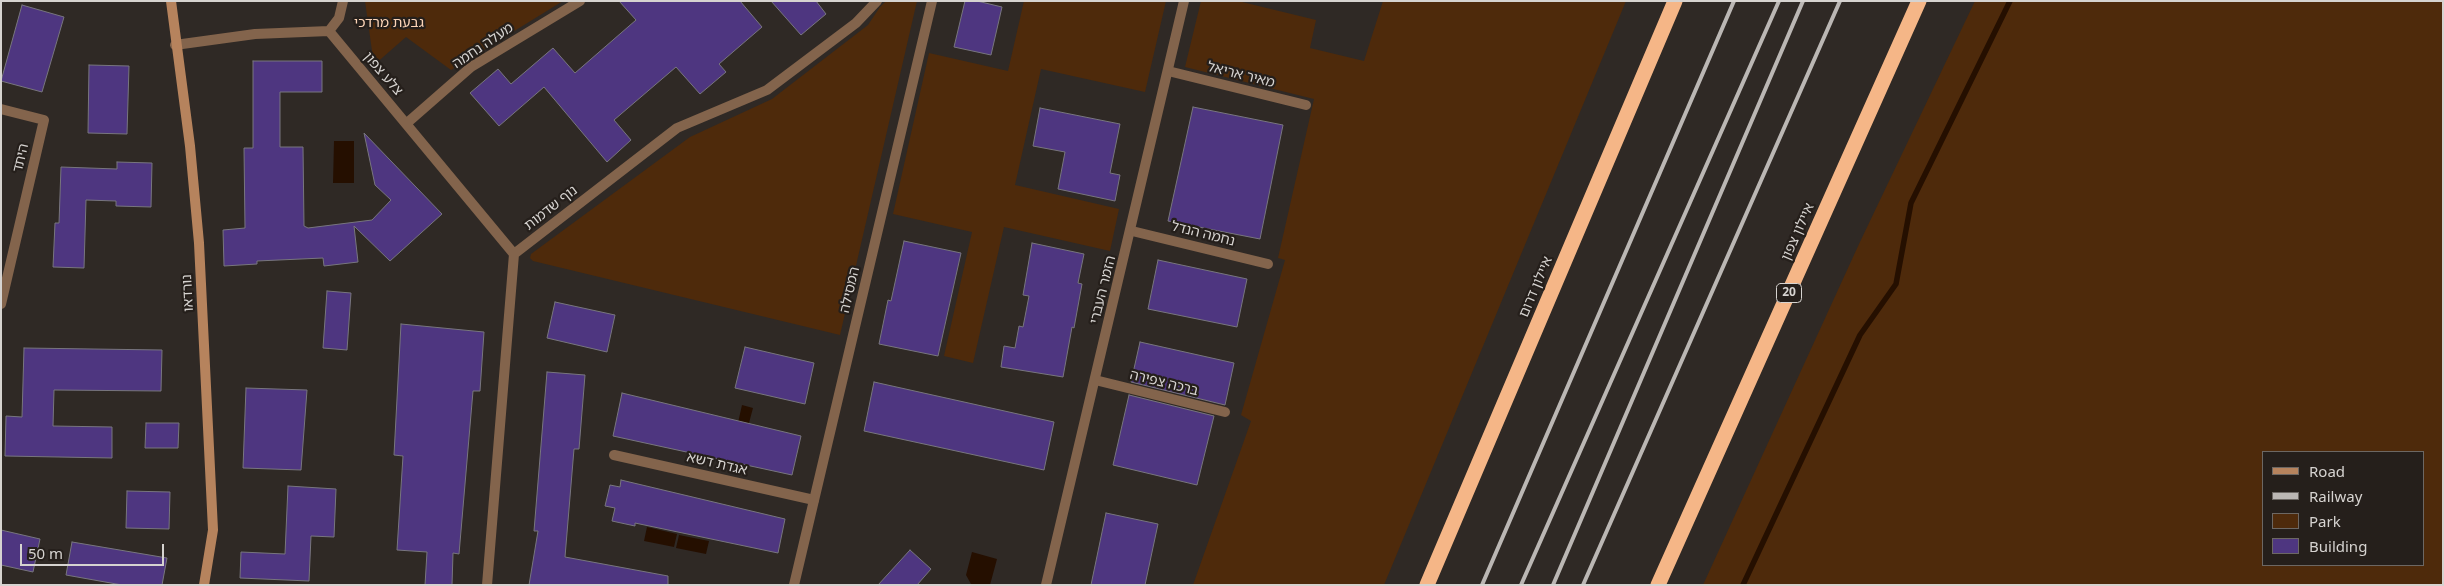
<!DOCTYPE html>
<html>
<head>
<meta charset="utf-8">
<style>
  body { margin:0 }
  #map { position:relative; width:2444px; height:586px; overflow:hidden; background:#2f2925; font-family:"Noto Sans",sans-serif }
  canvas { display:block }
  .frame { position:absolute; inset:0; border:2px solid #d6d3d0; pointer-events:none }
  .legend { position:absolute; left:2262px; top:451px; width:162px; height:115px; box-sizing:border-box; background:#251f1b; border:1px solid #6c6763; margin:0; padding:6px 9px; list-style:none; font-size:15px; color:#d6d3d0 }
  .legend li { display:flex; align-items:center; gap:10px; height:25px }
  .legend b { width:25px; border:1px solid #6c6763 }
  .scale { position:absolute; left:20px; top:544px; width:144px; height:22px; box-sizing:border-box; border:2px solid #d6d3d0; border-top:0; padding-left:6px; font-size:15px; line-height:18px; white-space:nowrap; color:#d6d3d0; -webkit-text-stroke:4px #251f1b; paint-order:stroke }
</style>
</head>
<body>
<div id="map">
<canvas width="2444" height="586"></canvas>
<div class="frame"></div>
<ul class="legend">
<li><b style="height:6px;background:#b6835d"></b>Road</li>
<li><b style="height:6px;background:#bbb7b4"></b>Railway</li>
<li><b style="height:14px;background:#4e2a0b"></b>Park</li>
<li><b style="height:14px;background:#4e3680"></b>Building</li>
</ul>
<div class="scale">50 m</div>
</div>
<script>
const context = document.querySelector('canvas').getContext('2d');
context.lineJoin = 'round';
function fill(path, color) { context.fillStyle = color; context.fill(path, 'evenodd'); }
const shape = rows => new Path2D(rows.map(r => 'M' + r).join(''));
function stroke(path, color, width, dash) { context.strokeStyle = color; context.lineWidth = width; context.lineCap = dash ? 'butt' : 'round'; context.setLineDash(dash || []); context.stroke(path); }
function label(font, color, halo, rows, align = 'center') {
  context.font = font + ' "Noto Sans","Noto Sans Hebrew",sans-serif'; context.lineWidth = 4.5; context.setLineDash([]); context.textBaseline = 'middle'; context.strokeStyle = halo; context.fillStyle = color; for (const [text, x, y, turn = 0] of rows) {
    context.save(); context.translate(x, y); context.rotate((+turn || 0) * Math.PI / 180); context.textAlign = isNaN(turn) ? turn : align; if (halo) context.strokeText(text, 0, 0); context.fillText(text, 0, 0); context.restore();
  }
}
fill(shape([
  [365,1,563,1,451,70,406,37,374,65],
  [886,1,917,1,840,335,533,261,530,258,531,254,690,137,772,99,868,25,880,7],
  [1024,1,1166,1,1145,92,1041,69,1015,185,1119,209,1110,251,1004,227,973,363,944,356,972,232,893,214,929,53,1008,71],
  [1201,1,1238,1,1316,20,1310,48,1364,61,1383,1,1626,1,1384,585,1193,585,1251,421,1241,415,1285,260,1278,258,1314,99,1185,67],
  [1975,1,2443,1,2443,585,1703,585,1859,244],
  [2263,452,2423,452,2423,565,2263,565]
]), '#4e2a0b');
fill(shape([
  [334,141,354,141,354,183,333,183],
  [742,405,753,408,745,438,735,436],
  [647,527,677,534,674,547,644,541],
  [679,535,709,541,706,554,676,548],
  [972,552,997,559,990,585,971,584,966,575]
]), '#250f00');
stroke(shape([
  [1743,585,1860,335,1896,284,1911,203,2010,1]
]), '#250f00', 5.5);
const building = shape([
  [619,1,740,1,762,27,719,64,726,72,700,94,676,67,614,120,631,140,607,162,544,87,499,126,470,93,498,69,511,84,553,48,575,73,636,20,619,1],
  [771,1,816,1,826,14,801,35,771,1],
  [965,1,977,1,1002,7,991,55,954,47,965,1],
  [22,5,64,17,42,92,1,81,22,5],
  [253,61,322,61,322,92,280,92,280,147,303,147,304,226,308,228,372,220,391,200,375,185,364,133,442,214,390,261,354,226,358,262,324,266,323,258,257,261,257,264,224,266,223,230,245,228,244,148,253,148,253,61],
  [89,65,129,66,127,134,88,133,89,65],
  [1193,107,1283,125,1260,239,1168,221,1193,107],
  [1040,108,1120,124,1110,173,1120,175,1115,201,1058,189,1065,152,1033,146,1040,108],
  [117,162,152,163,151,207,116,206,116,201,86,200,84,268,53,267,55,223,59,223,61,167,117,169,117,162],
  [904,241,961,253,938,356,879,344,888,300,891,301,904,241],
  [1032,243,1084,254,1078,283,1082,284,1074,328,1072,327,1063,377,1001,367,1004,346,1015,348,1019,326,1023,327,1029,296,1023,295,1032,243],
  [1158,260,1247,279,1237,327,1148,309,1158,260],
  [327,291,351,293,347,350,323,348,327,291],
  [555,302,615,315,607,352,547,338,555,302],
  [401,324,484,332,480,391,473,391,459,554,453,553,452,585,425,585,427,552,397,550,403,456,394,455,401,324],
  [1140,342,1234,363,1225,405,1131,382,1140,342],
  [745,347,814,363,805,404,735,388,745,347],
  [24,348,162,350,161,391,54,390,53,426,112,427,112,458,5,456,6,416,22,417,24,348],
  [547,372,585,375,579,449,574,449,565,557,668,576,668,585,529,585,538,531,534,531,547,372],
  [874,382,1054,422,1044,470,864,431,874,382],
  [246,388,307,390,301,470,243,468,246,388],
  [622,393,801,436,792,475,613,436,622,393],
  [1129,395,1214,416,1197,485,1113,465,1129,395],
  [146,423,179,423,178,448,145,448,146,423],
  [621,480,785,519,778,553,635,523,635,526,612,521,615,508,605,506,610,485,620,487,621,480],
  [288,486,336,489,334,537,311,536,309,581,240,578,241,552,285,554,288,486],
  [127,491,170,492,169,529,126,528,127,491],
  [1106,513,1158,524,1145,585,1091,585,1106,513],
  [1,530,40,539,33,572,1,565,1,530],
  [72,542,167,558,162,585,122,585,66,575,72,542],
  [910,550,931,569,917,585,878,585,910,550]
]);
fill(building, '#4e3680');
stroke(building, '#78767e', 1);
stroke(shape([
  [1168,71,1306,105],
  [1132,231,1268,264],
  [1095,380,1225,412],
  [614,455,814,500]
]), '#83644c', 10);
stroke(shape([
  [329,31,339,18,343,1],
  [175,45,255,34,329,31,514,254],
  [1,109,44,120,1,304],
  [407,123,471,67,580,1],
  [487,585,514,254,677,128,767,90,856,23,877,1],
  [794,585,932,1],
  [1046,585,1184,1]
]), '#83644c', 10);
stroke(shape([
  [171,1,190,146,199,243,213,530,204,585]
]), '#b6835d', 10);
stroke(shape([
  [1427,585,1675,1],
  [1658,585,1919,1]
]), '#f5b687', 15);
stroke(shape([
  [1482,585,1734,1],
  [1521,585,1779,1],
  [1553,585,1803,1],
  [1583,585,1840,1]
]), '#bbb7b4', 4);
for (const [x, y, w] of [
  [1789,293,25]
]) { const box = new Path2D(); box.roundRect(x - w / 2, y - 9.5, w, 19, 4); context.fillStyle = '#251f1b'; context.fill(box); stroke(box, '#d6d3d0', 1); }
label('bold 12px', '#d6d3d0', null, [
  ["20",1789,293]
]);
label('14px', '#fdd5b8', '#251f1b', [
  ["גבעת מרדכי",389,23]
]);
label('14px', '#d6d3d0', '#251f1b', [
  ["מעלה נחמה",483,46,-34],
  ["צלע צפון",383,74,49],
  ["מאיר אריאל",1241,75,14],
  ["היתד",21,158,-77],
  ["נוף שדמות",551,208,-38],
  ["איילון צפון",1798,232,-66],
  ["נחמה הנדל",1203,234,14],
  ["איילון דרום",1536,287,-67],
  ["המסילה",850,290,-77],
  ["הזמר העברי",1103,290,-76],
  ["נורדאו",188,293,-93],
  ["ברכה צפירה",1164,383,14],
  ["אגדת דשא",717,464,13]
]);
</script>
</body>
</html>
